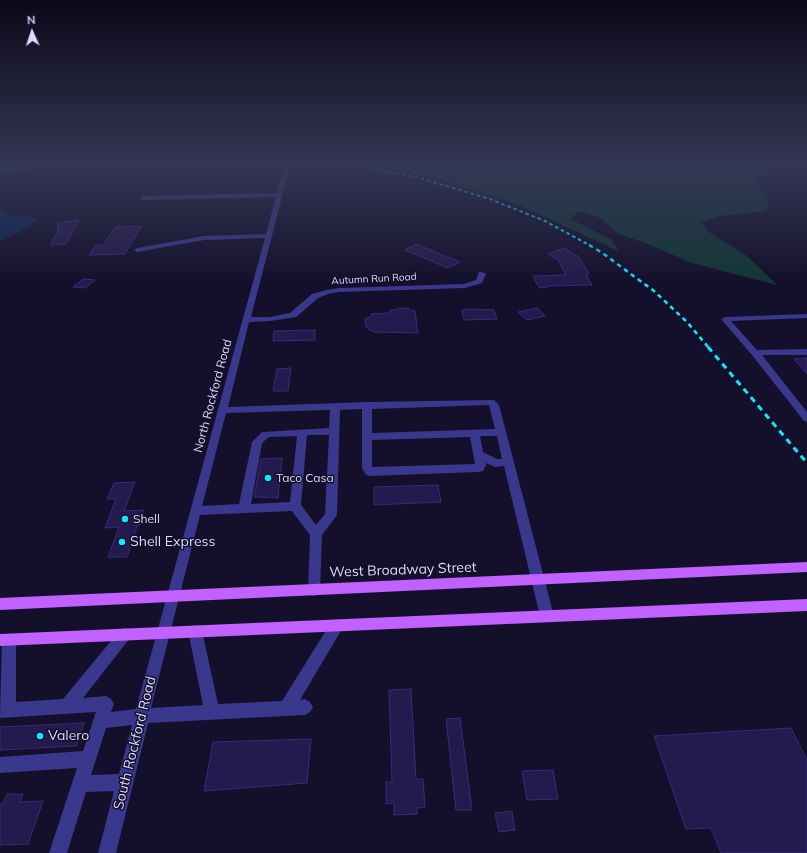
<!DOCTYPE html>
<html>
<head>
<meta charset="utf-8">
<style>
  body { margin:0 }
  #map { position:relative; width:807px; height:853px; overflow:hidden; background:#140f2b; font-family:Mulish,sans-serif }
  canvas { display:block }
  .north { position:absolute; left:12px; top:12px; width:40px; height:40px; -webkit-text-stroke:3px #140f2b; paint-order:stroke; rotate:357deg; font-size:11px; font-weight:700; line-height:16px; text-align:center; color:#dddaff }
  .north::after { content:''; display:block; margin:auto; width:14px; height:18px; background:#dddaff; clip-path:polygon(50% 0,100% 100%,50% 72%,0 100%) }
</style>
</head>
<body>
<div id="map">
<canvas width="807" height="853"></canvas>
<div class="north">N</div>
</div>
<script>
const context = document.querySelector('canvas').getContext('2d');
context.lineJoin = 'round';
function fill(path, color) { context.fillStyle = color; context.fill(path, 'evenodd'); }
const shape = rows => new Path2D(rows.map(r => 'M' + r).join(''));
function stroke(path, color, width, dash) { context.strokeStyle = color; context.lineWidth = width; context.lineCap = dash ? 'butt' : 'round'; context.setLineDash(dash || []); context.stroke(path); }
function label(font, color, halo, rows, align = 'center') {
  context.font = font + ' Mulish,sans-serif'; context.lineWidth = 3; context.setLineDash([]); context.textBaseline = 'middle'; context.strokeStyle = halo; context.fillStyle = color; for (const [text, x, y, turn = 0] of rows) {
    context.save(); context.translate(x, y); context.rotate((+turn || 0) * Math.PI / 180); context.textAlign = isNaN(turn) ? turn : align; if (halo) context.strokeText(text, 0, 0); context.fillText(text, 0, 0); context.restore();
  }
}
fill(shape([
  [385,166,753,166,767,170,755,180,768,199,767,211,719,216,701,223,709,232,747,256,777,285,692,263,643,242,618,234,601,218,579,211,570,219,611,239,620,252,519,205,448,182]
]), '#123634');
fill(shape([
  [0,208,9,215,30,217,37,220,30,226,0,241]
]), '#0a2550');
const building = shape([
  [79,220,66,244,50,245,58,231,57,223,79,220],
  [141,226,125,254,89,255,96,245,103,245,115,227,141,226],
  [416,244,460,262,448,268,405,250,416,244],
  [564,248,579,257,589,274,586,274,592,285,548,286,548,287,540,288,538,286,533,276,566,275,558,260,548,254,564,248],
  [83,279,95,280,85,288,73,287,83,279],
  [408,308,409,310,415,311,418,333,373,332,366,327,365,319,372,316,371,314,390,313,390,310,396,310,396,309,408,308],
  [537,308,545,316,527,320,518,312,537,308],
  [465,309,494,310,497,319,464,320,462,310,465,310,465,309],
  [315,330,315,340,273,341,274,331,315,330],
  [807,358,807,374,794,359,807,358],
  [291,368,288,391,273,391,277,369,291,368],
  [282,458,278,498,254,497,261,459,282,458],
  [135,482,124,511,144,510,139,526,137,526,127,557,108,557,119,527,105,528,116,499,107,499,114,483,135,482],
  [438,485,441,502,374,505,374,487,438,485],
  [411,689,416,779,423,779,425,807,417,808,417,814,394,815,394,803,386,804,386,782,392,782,389,690,411,689],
  [460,718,472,810,456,810,446,719,460,718],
  [84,723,76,746,0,750,0,727,84,723],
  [791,728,807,760,807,853,721,853,711,828,686,829,654,736,791,728],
  [311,739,307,783,204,791,213,742,311,739],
  [553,770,558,799,527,800,522,771,553,770],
  [7,794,23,794,20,802,43,801,28,844,0,845,0,804,3,804,7,794],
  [512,811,515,830,499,832,495,813,512,811]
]);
fill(building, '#241a4d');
stroke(building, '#3a2b7b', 1);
fill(shape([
  [284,166,290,166,251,317,270,317,290,313,312,294,327,290,339,288,464,284,476,280,479,272,482,272,486,274,482,283,465,288,339,292,328,294,318,298,296,317,270,321,249,322,228,407,367,402,494,400,499,405,554,616,552,620,547,622,542,620,540,616,504,466,495,467,486,463,486,465,483,471,479,472,370,476,366,475,362,468,362,409,340,410,337,515,322,535,320,590,319,594,314,596,309,594,308,590,310,535,292,511,200,515,151,708,203,705,188,631,190,627,195,625,200,627,202,631,218,704,282,701,332,621,337,619,342,621,344,625,342,629,300,700,305,699,310,702,313,707,310,712,305,715,148,723,116,853,98,853,114,791,86,792,67,853,49,853,77,768,0,773,0,757,83,751,96,712,0,718,2,640,4,635,9,634,14,635,16,640,16,702,63,699,120,630,125,628,130,630,132,634,130,638,83,698,106,696,111,699,114,704,111,712,136,709,265,238,204,240,137,252,134,250,137,248,204,236,266,234,276,197,143,200,140,198,143,196,277,193,284,166],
  [489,405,495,429,372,433,372,409,489,405],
  [330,410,329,428,262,432,252,442,239,504,202,506,226,413,330,410],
  [307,435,329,435,325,514,316,525,301,505,307,435],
  [297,436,290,502,251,504,262,443,269,437,297,436],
  [480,436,497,436,502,459,497,459,483,452,480,436],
  [470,437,475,464,372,467,372,440,470,437],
  [132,725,119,774,91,775,106,728,132,725],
  [807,314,807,318,731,321,757,350,807,349,807,355,762,355,807,412,807,422,804,421,752,355,721,319,725,317,807,314]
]), '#3a388d');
fill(shape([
  [807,562,807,572,0,610,0,598,807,562],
  [807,599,807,611,0,646,0,634,807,599]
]), '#c161ff');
stroke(shape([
  [357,166,416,177,490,199,545,221,591,246],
  [0,171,47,166]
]), '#06ebff', 2, [3.5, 3]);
stroke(shape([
  [589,245,601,252,654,291,687,322,709,348]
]), '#06ebff', 2.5, [4.5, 4]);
stroke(shape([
  [708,347,807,463]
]), '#06ebff', 3, [6, 5]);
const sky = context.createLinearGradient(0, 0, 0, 286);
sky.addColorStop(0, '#0b0818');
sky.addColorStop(0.58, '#343755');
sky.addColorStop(1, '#34375500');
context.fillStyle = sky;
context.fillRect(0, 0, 807, 286);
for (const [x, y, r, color] of [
  [268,478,4,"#06ebff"],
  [125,519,4,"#06ebff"],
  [122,542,4,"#06ebff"],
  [40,736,4,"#06ebff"]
]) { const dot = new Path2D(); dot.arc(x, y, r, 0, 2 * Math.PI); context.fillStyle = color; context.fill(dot); stroke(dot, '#140f2b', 1.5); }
label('10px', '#dddaff', '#140f2b', [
  ["Autumn Run Road",374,279,-3]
]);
label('12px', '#dddaff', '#140f2b', [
  ["North Rockford Road",213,396,-75]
]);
label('12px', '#dddaff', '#140f2b', [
  ["Taco Casa",276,478],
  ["Shell",133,519]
], 'left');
label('14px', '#dddaff', '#140f2b', [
  ["Shell Express",130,542],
  ["Valero",48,736]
], 'left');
label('14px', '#dddaff', '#140f2b', [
  ["West Broadway Street",403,570,-2],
  ["South Rockford Road",135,743,-76]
]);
</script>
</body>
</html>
